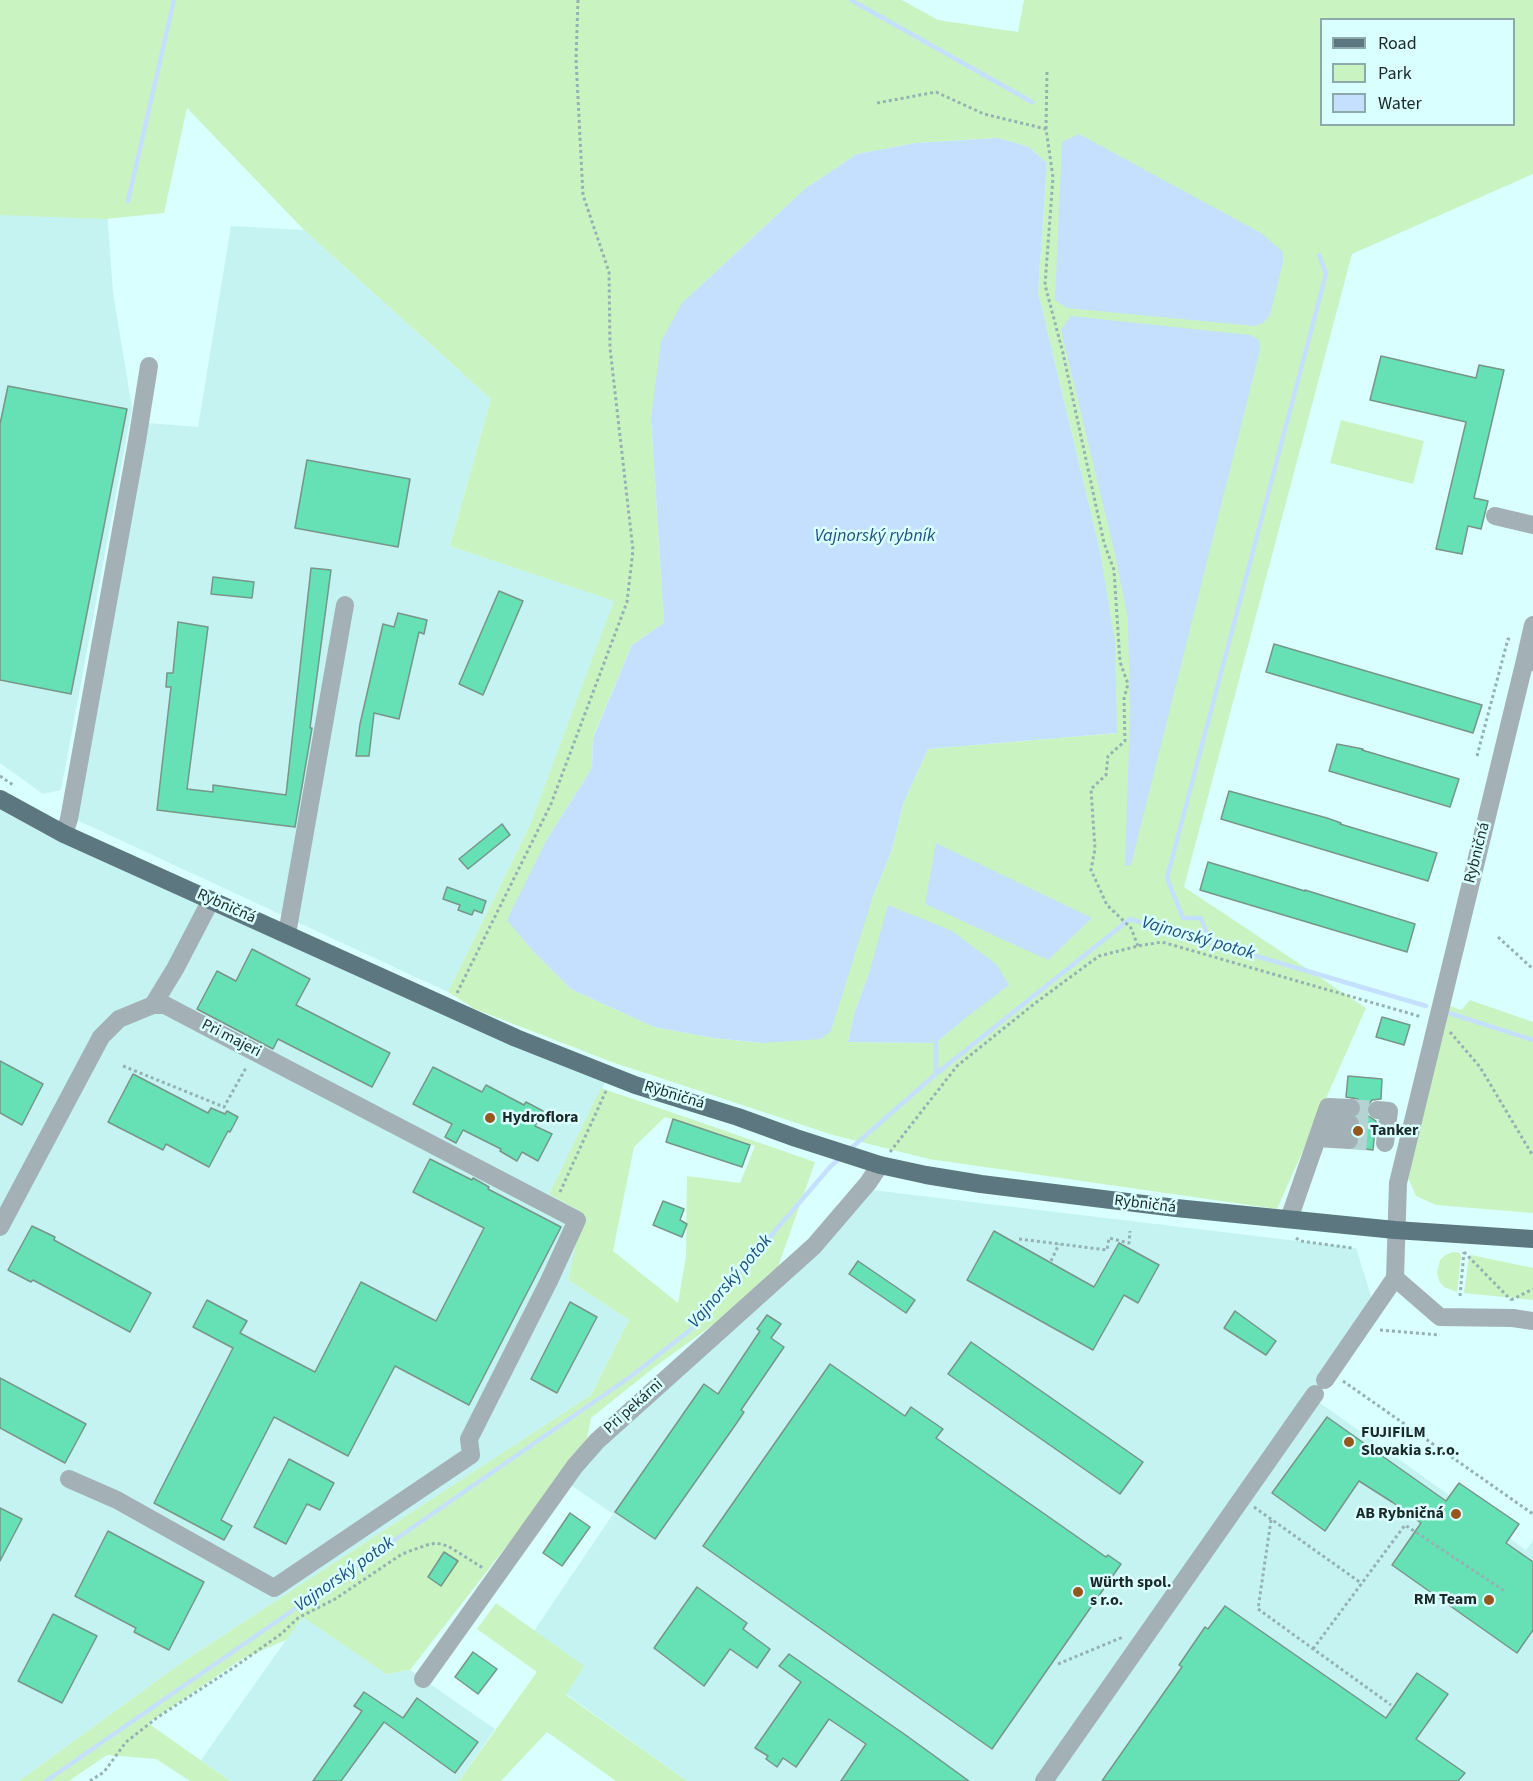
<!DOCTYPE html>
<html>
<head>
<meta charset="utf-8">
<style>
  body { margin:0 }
  #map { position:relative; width:1533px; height:1781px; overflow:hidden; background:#d9fffe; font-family:"Source Sans 3",sans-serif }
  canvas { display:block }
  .legend { position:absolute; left:1320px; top:18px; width:195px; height:108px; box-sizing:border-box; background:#d9fffe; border:2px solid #8da9a9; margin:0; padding:8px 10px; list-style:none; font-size:18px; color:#1b2929 }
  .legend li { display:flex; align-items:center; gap:12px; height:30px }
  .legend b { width:30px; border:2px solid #8da9a9 }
</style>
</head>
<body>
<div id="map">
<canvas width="1533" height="1781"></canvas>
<ul class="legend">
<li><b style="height:8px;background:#5d7780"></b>Road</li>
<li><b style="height:16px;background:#caf3c2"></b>Park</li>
<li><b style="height:16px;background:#c4e0fe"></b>Water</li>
</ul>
</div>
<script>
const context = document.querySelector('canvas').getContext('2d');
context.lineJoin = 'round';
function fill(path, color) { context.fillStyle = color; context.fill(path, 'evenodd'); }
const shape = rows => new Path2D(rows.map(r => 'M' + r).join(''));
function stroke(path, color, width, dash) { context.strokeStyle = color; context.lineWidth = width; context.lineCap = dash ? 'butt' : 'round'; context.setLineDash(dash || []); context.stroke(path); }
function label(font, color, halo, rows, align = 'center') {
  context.font = font + ' "Source Sans 3",sans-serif'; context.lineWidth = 5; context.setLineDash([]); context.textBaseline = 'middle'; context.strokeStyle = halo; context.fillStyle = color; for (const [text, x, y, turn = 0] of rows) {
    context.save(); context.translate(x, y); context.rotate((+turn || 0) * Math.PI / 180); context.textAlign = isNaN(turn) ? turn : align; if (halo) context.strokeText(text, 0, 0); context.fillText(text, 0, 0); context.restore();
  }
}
fill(shape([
  [0,195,107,210,113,293,132,408,61,790,43,794,0,763],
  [231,226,304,230,491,399,450,546,615,601,530,825,448,992,77,820,147,423,198,427],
  [0,799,609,1075,549,1194,584,1213,568,1280,629,1320,591,1395,184,1661,19,1781,0,1781],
  [872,1190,1356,1248,1375,1309,1313,1398,1526,1550,1533,1541,1533,1781,687,1781,566,1694,534,1631,613,1514,568,1483,580,1466],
  [303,1616,386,1674,410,1670,495,1729,459,1781,230,1781,201,1760]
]), '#c5f3f2');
fill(shape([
  [0,0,902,0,938,20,1018,32,1024,0,1533,0,1533,174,1352,254,1184,887,1366,1008,1277,1209,929,1159,833,1135,612,1062,475,1009,448,992,530,825,614,601,450,546,491,399,304,230,187,108,164,213,105,219,0,215],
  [1322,20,1514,20,1514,124,1322,124],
  [998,138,1029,147,1047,163,1038,292,1100,551,1117,733,928,749,903,804,892,850,873,896,763,1043,714,1038,654,1027,571,989,546,841,592,768,593,737,632,645,664,623,651,417,682,303,806,188,857,154,916,143],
  [870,970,963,1020,936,1043,848,1042,854,1014],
  [1341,420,1424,441,1413,484,1330,463],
  [1470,1000,1533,1022,1533,1213,1436,1205,1416,1196,1408,1178,1445,1004,1461,1010],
  [601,1088,815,1162,778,1267,736,1308,656,1366,591,1418,586,1444,410,1670,386,1674,303,1617,286,1640,242,1659,148,1723,230,1781,190,1781,156,1759,107,1755,69,1781,19,1781,184,1661,591,1395,629,1320,568,1280,583,1213,549,1194],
  [665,1117,755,1146,740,1183,687,1176,686,1256,678,1303,613,1251,634,1147],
  [1453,1252,1460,1253,1461,1256,1457,1292,1444,1287,1439,1281,1437,1273,1440,1260,1445,1255],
  [1471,1255,1533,1268,1533,1300,1464,1293,1469,1257],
  [496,1603,584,1666,566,1695,687,1781,616,1781,547,1732,501,1781,459,1781,537,1672,477,1629]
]), '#caf3c2');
fill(shape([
  [1079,134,1261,233,1283,252,1283,262,1270,315,1263,323,1255,326,1067,308,1055,300,1062,142],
  [998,138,1029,147,1047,163,1038,292,1100,551,1115,643,1117,733,928,749,903,804,892,850,873,896,831,1031,821,1039,763,1043,714,1038,654,1027,571,989,532,950,507,920,546,841,592,768,593,738,632,645,664,623,651,417,661,342,682,303,806,188,857,154,916,143],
  [1071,316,1250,335,1259,340,1260,350,1131,865,1125,866,1130,714,1128,619,1115,554,1061,330],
  [936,843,1092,918,1048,960,925,904],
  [888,905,952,931,996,964,1009,985,963,1020,936,1043,848,1042,854,1014,870,970]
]), '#c4e0fe');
stroke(shape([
  [851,0,1032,102],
  [128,201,174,0],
  [1211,944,1201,918,1183,918,1167,878,1326,274,1319,255],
  [1446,1012,1533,1040],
  [936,1074,936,1043],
  [849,1150,936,1074,1130,919,1426,1006],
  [46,1781,630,1377,689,1331,830,1167,840,1158]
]), '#c4e0fe', 4.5);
const building = shape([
  [1381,356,1476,378,1479,365,1504,370,1474,498,1488,501,1481,529,1468,526,1462,554,1436,549,1466,422,1370,400,1381,356],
  [8,386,127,409,71,694,0,680,0,424,8,386],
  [307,460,410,479,398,547,295,528,307,460],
  [311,568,331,570,310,728,312,728,295,827,157,810,171,687,166,687,167,673,173,673,178,622,208,627,187,789,213,792,213,785,286,795,311,568],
  [213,577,254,582,252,598,211,594,213,577],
  [499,591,523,601,483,695,459,684,499,591],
  [398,613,427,620,424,634,419,632,399,719,374,713,369,756,356,756,360,724,383,624,394,627,398,613],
  [1274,644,1482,705,1473,733,1266,672,1274,644],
  [1337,744,1363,749,1362,750,1459,779,1450,807,1329,771,1337,744],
  [1229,791,1327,818,1341,823,1340,824,1437,853,1428,881,1221,819,1229,791],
  [502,824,510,835,468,869,459,859,502,824],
  [1208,862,1305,891,1305,890,1415,924,1407,952,1200,890,1208,862],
  [447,887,486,901,482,913,474,910,472,915,458,910,460,905,443,899,447,887],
  [252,949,310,979,296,1005,390,1053,372,1087,278,1039,273,1049,197,1009,217,971,236,981,252,949],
  [1382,1017,1410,1025,1404,1045,1376,1037,1382,1017],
  [0,1061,43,1084,22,1125,0,1113,0,1061],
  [433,1067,482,1092,486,1085,524,1105,526,1102,543,1111,535,1126,552,1134,538,1161,522,1152,517,1161,500,1151,501,1149,463,1130,456,1143,445,1137,452,1124,413,1104,433,1067],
  [133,1074,208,1113,211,1108,225,1114,227,1111,238,1117,230,1132,228,1131,209,1167,166,1144,163,1150,108,1122,133,1074],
  [1348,1076,1382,1079,1381,1099,1372,1100,1366,1108,1367,1115,1376,1121,1373,1150,1356,1148,1360,1140,1357,1132,1361,1125,1358,1116,1362,1108,1358,1099,1346,1097,1348,1076],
  [673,1119,750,1145,742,1167,666,1142,673,1119],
  [430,1159,472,1180,473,1178,489,1187,488,1189,561,1227,469,1405,395,1366,348,1456,274,1417,221,1520,232,1526,224,1540,154,1503,233,1348,193,1327,207,1300,247,1321,240,1333,315,1372,361,1282,436,1321,484,1228,413,1192,430,1159],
  [663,1201,684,1209,680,1220,687,1224,682,1237,653,1225,663,1201],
  [32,1226,55,1237,54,1240,151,1293,130,1332,33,1280,31,1282,8,1270,32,1226],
  [994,1231,1094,1287,1119,1243,1159,1265,1138,1303,1124,1295,1093,1350,967,1280,994,1231],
  [858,1261,915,1300,906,1313,849,1274,858,1261],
  [570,1302,597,1317,557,1393,531,1379,570,1302],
  [1235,1311,1276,1341,1266,1355,1224,1328,1235,1311],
  [767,1315,781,1324,771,1338,784,1347,741,1410,744,1412,736,1424,655,1539,615,1512,704,1384,718,1394,760,1331,757,1329,767,1315],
  [971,1342,1143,1462,1120,1494,948,1374,971,1342],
  [830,1364,905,1416,911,1407,943,1429,936,1438,1106,1557,1108,1555,1121,1564,992,1749,703,1546,830,1364],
  [0,1378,86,1424,65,1463,0,1428,0,1378],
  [1327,1417,1446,1501,1459,1483,1519,1524,1506,1543,1533,1562,1533,1630,1517,1653,1392,1565,1421,1523,1392,1502,1359,1481,1325,1531,1272,1493,1327,1417],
  [289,1459,334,1483,320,1510,307,1504,286,1544,254,1527,289,1459],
  [0,1508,22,1519,0,1561,0,1508],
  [570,1513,590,1527,562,1566,543,1553,570,1513],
  [108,1531,204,1582,169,1650,134,1632,136,1628,75,1596,108,1531],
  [444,1552,458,1561,441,1586,428,1577,444,1552],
  [697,1587,747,1623,743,1629,770,1649,757,1668,730,1649,704,1686,654,1648,697,1587],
  [1225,1606,1386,1718,1417,1673,1448,1694,1416,1739,1465,1773,1458,1781,1102,1781,1182,1667,1179,1665,1205,1627,1208,1629,1225,1606],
  [53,1614,97,1636,62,1703,18,1681,53,1614],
  [473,1652,497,1669,478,1694,455,1677,473,1652],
  [789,1654,907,1736,969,1781,841,1781,866,1744,829,1719,796,1767,783,1758,777,1767,766,1759,768,1756,755,1748,801,1682,779,1666,789,1654],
  [364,1692,403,1718,417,1698,478,1742,455,1773,384,1722,341,1781,313,1781,362,1711,354,1706,364,1692]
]);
fill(building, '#66e0b5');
stroke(building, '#779588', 1.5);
stroke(shape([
  [1351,1108,1377,1110],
  [1350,1124,1375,1126],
  [1349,1140,1374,1142]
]), '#b3d4d3', 18, [18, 9]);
stroke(shape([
  [877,103,936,92,984,114,1046,129,1053,177,1045,285,1063,353,1104,543,1114,570,1120,662,1128,684,1124,699,1125,741,1108,756,1106,775,1091,789,1095,849,1091,870,1107,905,1131,928,1138,946],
  [1046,129,1047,72],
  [1477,756,1508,639,1512,640],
  [0,776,13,785],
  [1498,937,1533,969],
  [457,993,551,804,627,602,633,550,610,348,609,272,583,195,576,59,578,0],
  [1450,1032,1480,1067,1533,1156],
  [123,1066,224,1107,247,1066],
  [890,1152,957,1066,1034,1004,1099,956,1138,946,1162,942,1422,1017],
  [560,1192,606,1091],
  [1296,1238,1300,1241,1352,1248],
  [1019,1239,1107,1250,1109,1238,1129,1243,1130,1231],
  [1464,1252,1511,1300],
  [1051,1261,1059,1244],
  [1460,1296,1464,1252],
  [1511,1300,1533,1289],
  [1380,1330,1440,1335],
  [1343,1381,1533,1514],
  [1254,1507,1361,1583],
  [1271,1520,1258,1609,1391,1705],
  [1313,1649,1405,1525,1506,1592],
  [1058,1664,1123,1637],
  [90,1781,104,1772,126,1742,158,1717,233,1668,281,1634,298,1618,335,1599,402,1554,427,1545,436,1543,448,1546,483,1568]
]), '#95b2b2', 3, [3, 3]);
stroke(shape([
  [1495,516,1533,525],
  [1525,660,1533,625],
  [1533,662,1525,660,1398,1183,1395,1278,1440,1317,1513,1318,1533,1321],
  [64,834,69,819,137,441,149,366],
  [287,934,345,605],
  [153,1005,175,969,211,900],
  [1377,1110,1389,1111,1385,1143],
  [1322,1123,1350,1124],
  [1317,1138,1349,1140],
  [1289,1219,1328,1107,1351,1108],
  [0,1227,101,1037,119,1019,153,1005,165,1005,182,1014,577,1220,549,1281,469,1439,471,1455,274,1588,117,1500,69,1479],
  [1325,1380,1395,1278],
  [423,1679,575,1466,597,1441,814,1246,868,1183,880,1165],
  [1044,1781,1315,1394]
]), '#a3b1b6', 18);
stroke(shape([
  [0,799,64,834,516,1038,635,1085,738,1117,796,1138,880,1165,926,1175,981,1184,1176,1208,1395,1230,1533,1239]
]), '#5d7780', 18);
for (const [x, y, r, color] of [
  [490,1118,6,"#95571d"],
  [1358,1131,6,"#95571d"],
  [1349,1442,6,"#95571d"],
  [1456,1514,6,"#95571d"],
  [1078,1592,6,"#95571d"],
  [1489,1600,6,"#95571d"]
]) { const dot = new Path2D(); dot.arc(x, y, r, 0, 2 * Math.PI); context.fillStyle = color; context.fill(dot); stroke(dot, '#d9fffe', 2); }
label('16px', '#1b2929', '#d9fffe', [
  ["Rybničná",1478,853,-76],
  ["Rybničná",226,907,24],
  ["Pri majeri",231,1039,27],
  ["Rybničná",674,1096,17],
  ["Rybničná",1145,1205,7],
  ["Pri pekárni",634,1407,-42]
]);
label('bold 16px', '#1b2929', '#d9fffe', [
  ["Hydroflora",502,1118],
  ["Tanker",1370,1131],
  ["FUJIFILM",1361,1433],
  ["Slovakia s.r.o.",1361,1451],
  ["AB Rybničná",1444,1514,"right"],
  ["Würth spol.",1090,1583],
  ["s r.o.",1090,1601],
  ["RM Team",1477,1600,"right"]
], 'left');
label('italic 18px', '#1e517f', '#d9fffe', [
  ["Vajnorský rybník",875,537],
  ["Vajnorský potok",1198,939,16],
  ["Vajnorský potok",731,1282,-49],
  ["Vajnorský potok",345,1575,-35]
]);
</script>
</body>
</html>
